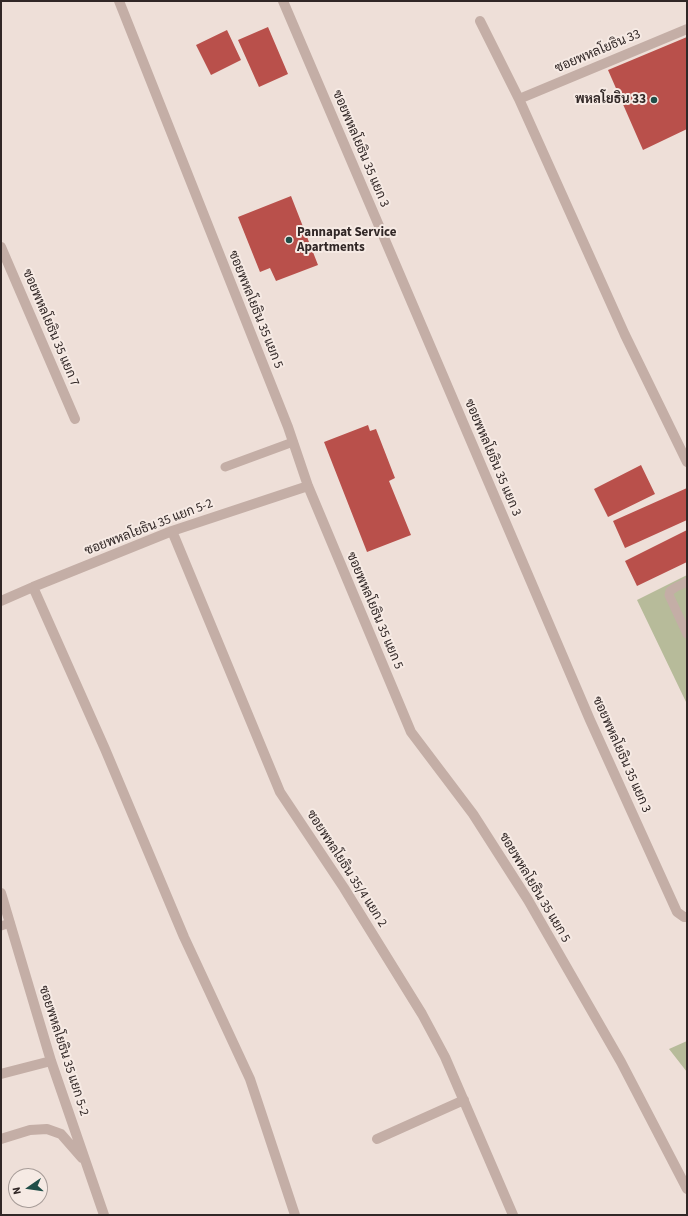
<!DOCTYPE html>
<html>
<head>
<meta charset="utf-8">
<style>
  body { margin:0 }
  #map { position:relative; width:688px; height:1216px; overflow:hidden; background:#eedfd8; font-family:"Source Sans 3",sans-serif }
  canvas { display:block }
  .frame { position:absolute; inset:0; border:2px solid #312726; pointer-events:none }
  .north { position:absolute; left:8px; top:1168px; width:40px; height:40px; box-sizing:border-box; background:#f6eae4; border:1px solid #a79c98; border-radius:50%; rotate:257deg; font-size:11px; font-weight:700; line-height:16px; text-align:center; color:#312726 }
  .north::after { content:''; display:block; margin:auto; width:14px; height:18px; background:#204e48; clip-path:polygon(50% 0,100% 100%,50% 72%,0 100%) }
</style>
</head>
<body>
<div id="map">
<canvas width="688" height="1216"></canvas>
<div class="frame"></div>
<div class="north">N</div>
</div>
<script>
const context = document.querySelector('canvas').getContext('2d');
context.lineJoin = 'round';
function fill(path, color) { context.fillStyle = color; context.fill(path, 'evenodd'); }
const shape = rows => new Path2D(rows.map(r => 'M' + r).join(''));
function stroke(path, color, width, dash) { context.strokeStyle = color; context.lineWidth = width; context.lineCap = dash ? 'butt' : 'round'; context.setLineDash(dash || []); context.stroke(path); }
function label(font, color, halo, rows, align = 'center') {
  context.font = font + ' "Source Sans 3",Sarabun,sans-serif'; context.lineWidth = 4; context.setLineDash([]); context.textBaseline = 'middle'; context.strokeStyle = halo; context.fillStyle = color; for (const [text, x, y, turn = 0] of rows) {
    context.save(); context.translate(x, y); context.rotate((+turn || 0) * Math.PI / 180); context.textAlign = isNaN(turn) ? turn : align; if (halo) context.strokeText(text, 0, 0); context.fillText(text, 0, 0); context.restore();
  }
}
fill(shape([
  [687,575,687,704,637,600],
  [687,1041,687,1072,669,1049]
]), '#b7bb9a');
fill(shape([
  [268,27,288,74,259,87,238,40],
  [227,30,241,60,211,75,196,45],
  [687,37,687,129,643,150,608,70],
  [291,196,318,265,276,281,270,268,260,272,238,217],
  [368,425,370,431,376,429,395,478,389,481,411,535,367,552,324,442],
  [641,465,655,494,608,517,594,489],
  [687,488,687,520,625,548,613,521],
  [687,530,687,562,637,586,625,561]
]), '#b9504b');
stroke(shape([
  [225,467,293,442],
  [687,582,676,587,670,591,669,595,687,634],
  [1,926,10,923]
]), '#c4aea6', 9);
stroke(shape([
  [119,1,288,427,308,486,411,732,473,814,528,900,621,1062,687,1189],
  [283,1,590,720,677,912,684,917,687,917],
  [480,21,519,99,625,335,687,462],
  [519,99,687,29],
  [1,247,75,419],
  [172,531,280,792,344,888,422,1014,445,1057,513,1215],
  [33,587,105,749,184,937,250,1079,295,1215],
  [1,601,33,587,172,531,308,486],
  [1,893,51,1061,104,1215],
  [1,1074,51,1061],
  [1,1139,30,1130,47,1129,61,1134,82,1158],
  [377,1139,464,1100]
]), '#c4aea6', 10);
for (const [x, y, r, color] of [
  [654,100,4,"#204e48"],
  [289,240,4,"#204e48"]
]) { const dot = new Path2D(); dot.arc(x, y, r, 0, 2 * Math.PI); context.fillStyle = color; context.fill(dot); stroke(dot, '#f6eae4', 1.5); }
label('13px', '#312726', '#f6eae4', [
  ["ซอยพหลโยธิน 33",598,52,-23],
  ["ซอยพหลโยธิน 35 แยก 3",360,149,67],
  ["ซอยพหลโยธิน 35 แยก 5",255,310,68],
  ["ซอยพหลโยธิน 35 แยก 7",50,328,67],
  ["ซอยพหลโยธิน 35 แยก 3",492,458,67],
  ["ซอยพหลโยธิน 35 แยก 5-2",149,528,-21],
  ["ซอยพหลโยธิน 35 แยก 5",374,611,67],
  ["ซอยพหลโยธิน 35 แยก 3",621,755,66],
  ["ซอยพหลโยธิน 35/4 แยก 2",346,869,57],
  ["ซอยพหลโยธิน 35 แยก 5",534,888,59],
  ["ซอยพหลโยธิน 35 แยก 5-2",63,1051,72]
]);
label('bold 13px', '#312726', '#f6eae4', [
  ["พหลโยธิน 33",646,100],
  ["Pannapat Service",297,233,"left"],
  ["Apartments",297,248,"left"]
], 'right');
</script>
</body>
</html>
